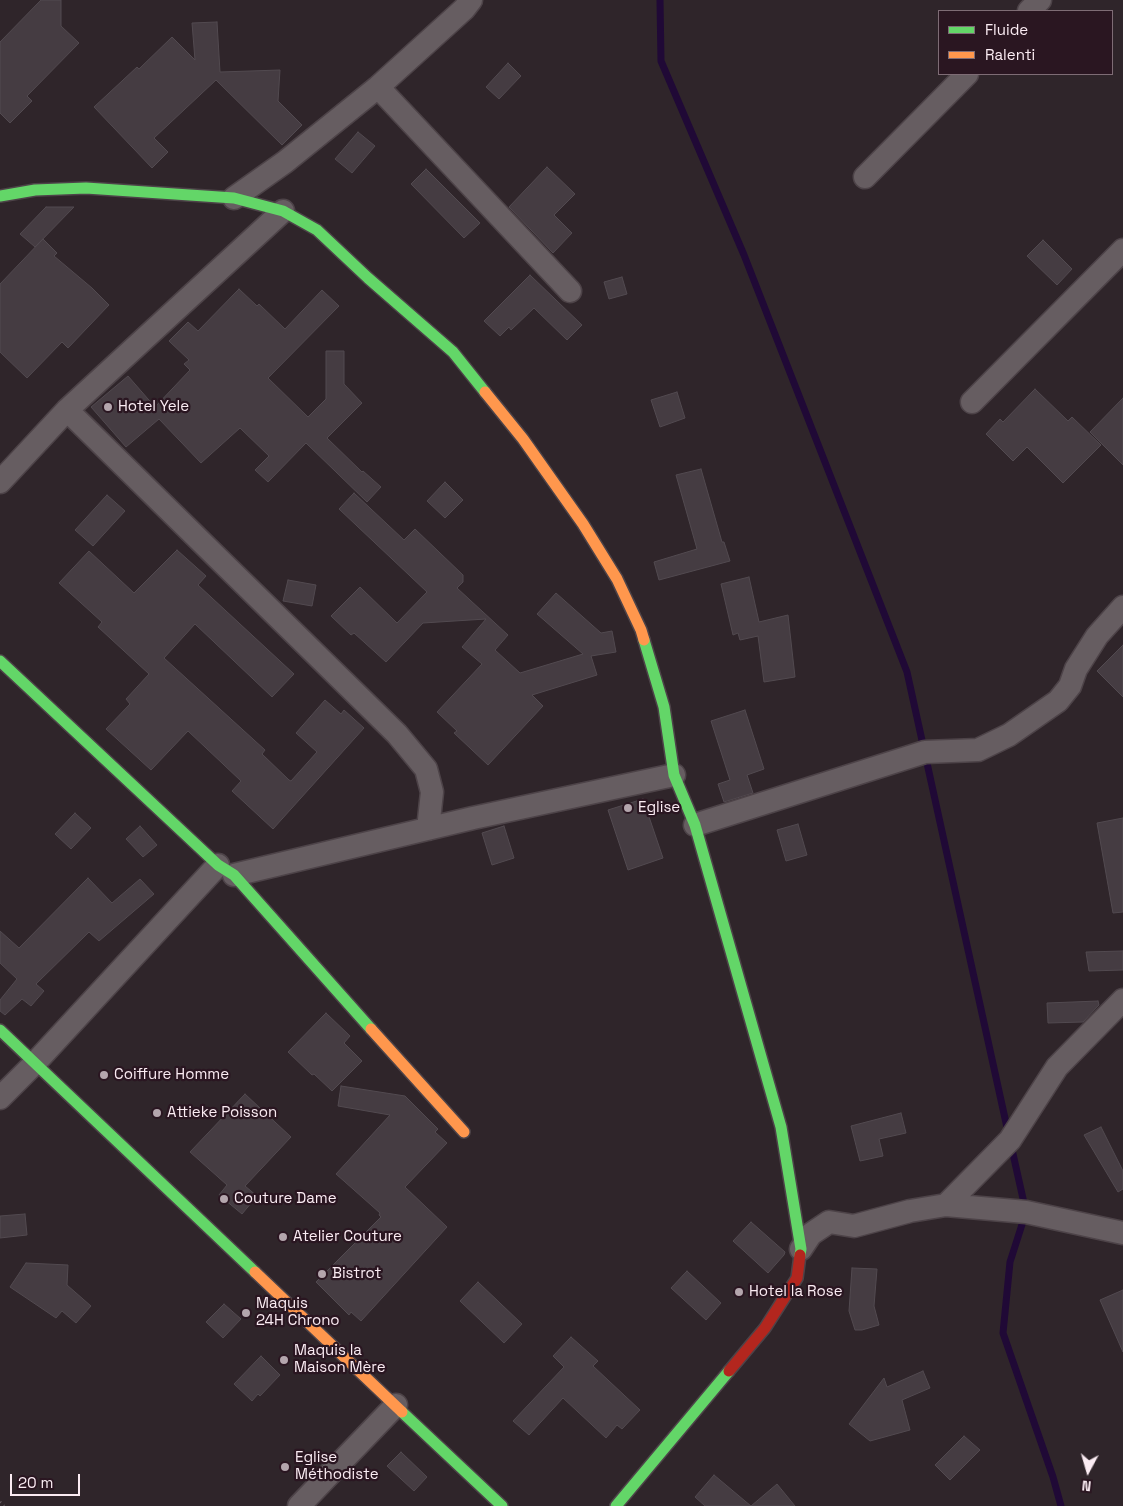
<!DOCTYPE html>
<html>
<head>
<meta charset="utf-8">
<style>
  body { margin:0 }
  #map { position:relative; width:1123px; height:1506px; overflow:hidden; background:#2f252a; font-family:"Space Grotesk",sans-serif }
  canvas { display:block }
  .legend { position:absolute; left:938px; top:10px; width:175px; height:65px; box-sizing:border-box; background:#2a1621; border:1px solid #7e6c75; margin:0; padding:6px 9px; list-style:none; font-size:15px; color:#fbecf3 }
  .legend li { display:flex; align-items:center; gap:10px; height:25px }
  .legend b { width:25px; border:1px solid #7e6c75 }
  .north { position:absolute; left:1063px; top:1446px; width:50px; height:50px; -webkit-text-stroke:4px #2a1621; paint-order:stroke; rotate:186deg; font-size:14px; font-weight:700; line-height:20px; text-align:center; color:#fbecf3 }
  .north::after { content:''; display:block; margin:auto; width:18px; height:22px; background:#fbecf3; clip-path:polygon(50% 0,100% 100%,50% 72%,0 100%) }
  .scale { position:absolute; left:10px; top:1474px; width:70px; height:22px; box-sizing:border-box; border:2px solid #fbecf3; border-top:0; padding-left:6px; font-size:15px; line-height:18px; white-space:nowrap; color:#fbecf3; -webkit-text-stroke:4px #2a1621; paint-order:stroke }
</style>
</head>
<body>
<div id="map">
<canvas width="1123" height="1506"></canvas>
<ul class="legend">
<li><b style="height:6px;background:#63d668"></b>Fluide</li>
<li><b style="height:6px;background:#ff974d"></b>Ralenti</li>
</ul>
<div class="north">N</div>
<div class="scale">20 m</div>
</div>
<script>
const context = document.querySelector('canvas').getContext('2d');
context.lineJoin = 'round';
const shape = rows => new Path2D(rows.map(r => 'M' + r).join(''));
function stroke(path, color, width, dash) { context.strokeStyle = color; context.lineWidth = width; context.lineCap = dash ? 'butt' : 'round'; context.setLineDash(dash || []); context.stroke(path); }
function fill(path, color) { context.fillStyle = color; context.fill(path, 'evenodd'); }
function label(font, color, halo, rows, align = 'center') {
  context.font = font + ' "Space Grotesk",sans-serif'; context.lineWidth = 4.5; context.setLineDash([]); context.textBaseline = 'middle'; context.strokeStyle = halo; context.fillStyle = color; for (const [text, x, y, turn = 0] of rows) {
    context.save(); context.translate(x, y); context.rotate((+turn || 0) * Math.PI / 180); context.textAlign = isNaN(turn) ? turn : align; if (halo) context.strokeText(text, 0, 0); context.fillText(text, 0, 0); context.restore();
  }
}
stroke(shape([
  [660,0,661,61,744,255,907,672,1008,1132],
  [1011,1145,1026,1212,1010,1262,1003,1333,1053,1477,1061,1506]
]), '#200936', 7);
const building = shape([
  [41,0,61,0,61,26,79,43,27,96,32,101,10,123,0,113,0,42,41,0],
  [217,22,220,72,280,70,278,101,302,125,282,145,216,80,154,138,168,152,152,168,94,107,137,67,139,69,172,37,195,60,192,23,217,22],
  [508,63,521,76,499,99,486,87,508,63],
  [358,132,375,146,352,173,335,159,358,132],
  [547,167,575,194,554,215,572,233,553,253,509,207,547,167],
  [426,169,480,223,464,238,411,184,426,169],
  [46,207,74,207,35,247,20,234,46,207],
  [43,239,57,253,54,256,92,288,109,305,68,348,62,342,27,378,0,352,0,284,43,239],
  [1043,240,1072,269,1057,285,1027,256,1043,240],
  [530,275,582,325,567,340,534,308,511,330,509,327,500,336,484,321,530,275],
  [622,277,627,294,609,299,604,282,622,277],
  [239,289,257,306,259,304,285,329,322,290,339,306,268,378,308,417,326,399,326,351,344,351,344,384,362,403,327,438,362,472,363,471,381,487,367,502,306,443,268,482,255,470,269,456,240,428,201,463,159,419,126,447,91,407,128,376,155,407,190,370,184,364,189,360,169,341,188,322,198,331,239,289],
  [1035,389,1068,421,1072,417,1101,445,1063,483,1027,447,1013,461,986,434,1000,419,1003,422,1035,389],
  [677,392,685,418,660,427,651,400,677,392],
  [1123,398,1123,465,1090,432,1123,398],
  [701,469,722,542,724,542,730,561,659,580,654,562,697,549,676,475,701,469],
  [445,482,463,500,445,518,427,501,445,482],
  [354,493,404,540,415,529,463,575,463,582,457,588,508,635,495,650,520,673,583,654,537,614,556,593,601,633,612,631,616,652,591,656,597,675,532,695,543,706,488,765,454,733,457,731,437,712,482,664,462,647,486,619,423,623,386,662,354,633,351,635,331,616,360,587,397,623,427,592,339,509,354,493],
  [107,495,125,511,93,546,75,530,107,495],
  [177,550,206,576,198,585,294,674,272,697,195,624,164,658,265,750,262,754,289,780,291,781,317,752,296,733,325,700,341,714,344,710,364,728,273,829,232,791,241,781,188,731,151,770,106,729,130,704,126,699,149,674,98,627,102,622,59,583,89,551,134,593,177,550],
  [749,577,759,622,788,615,795,677,764,682,758,636,740,640,738,633,733,635,721,584,749,577],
  [288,580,316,585,312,606,283,601,288,580],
  [1123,645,1123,697,1097,671,1123,645],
  [745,710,764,769,747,775,753,793,724,802,718,784,730,780,711,721,745,710],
  [643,799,663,858,628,870,608,810,643,799],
  [75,813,91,828,71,849,55,834,75,813],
  [1123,818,1123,912,1113,913,1097,823,1123,818],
  [798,824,807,855,786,861,777,830,798,824],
  [140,826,157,845,143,857,126,839,140,826],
  [504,826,514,858,492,865,482,833,504,826],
  [88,878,112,903,140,879,154,894,99,941,89,932,36,984,44,991,31,1006,22,999,5,1015,0,1011,0,1000,17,979,0,963,0,931,19,948,88,878],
  [1123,951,1123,970,1089,971,1086,952,1123,951],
  [1098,1001,1099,1005,1083,1022,1048,1023,1047,1003,1098,1001],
  [326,1013,350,1036,344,1043,362,1061,332,1091,314,1074,312,1075,288,1052,326,1013],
  [341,1086,405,1096,438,1129,435,1132,447,1143,405,1187,447,1227,361,1321,351,1312,349,1315,316,1282,381,1217,379,1215,380,1213,336,1174,390,1115,338,1106,341,1086],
  [245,1094,291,1137,245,1186,257,1196,242,1214,219,1195,227,1185,190,1152,245,1094],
  [901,1113,906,1133,879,1139,883,1156,860,1161,851,1126,901,1113],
  [1101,1127,1123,1171,1123,1189,1118,1192,1084,1135,1101,1127],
  [25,1214,27,1235,0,1238,0,1216,25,1214],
  [751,1222,785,1252,784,1255,768,1273,733,1241,751,1222],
  [26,1263,68,1265,67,1285,91,1306,76,1323,62,1311,56,1318,10,1287,26,1263],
  [852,1268,877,1269,874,1306,879,1325,862,1330,855,1330,849,1311,852,1268],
  [687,1271,721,1303,706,1320,671,1288,687,1271],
  [478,1282,522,1324,504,1343,460,1301,478,1282],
  [1123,1290,1123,1352,1100,1300,1123,1290],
  [224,1304,241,1319,223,1338,206,1322,224,1304],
  [571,1337,598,1361,593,1366,640,1410,622,1429,617,1425,606,1438,563,1398,529,1435,513,1421,564,1367,553,1356,571,1337],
  [261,1356,280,1375,260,1396,258,1394,252,1401,234,1384,261,1356],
  [923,1371,930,1388,902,1400,910,1430,870,1441,849,1424,884,1378,887,1387,923,1371],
  [964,1436,980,1450,950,1480,935,1465,964,1436],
  [401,1452,427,1477,414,1491,387,1466,401,1452],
  [714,1475,751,1506,777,1484,795,1506,705,1506,695,1497,714,1475]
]);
fill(building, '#453c42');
stroke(building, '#524a50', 1);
const street = shape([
  [1029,11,1040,0],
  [378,87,570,291],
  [865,177,967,74],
  [234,198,285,162,378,87,464,9,471,0],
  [972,402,1123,250],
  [67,410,397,734,426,769,432,792,428,829],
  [0,482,67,410,283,211],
  [695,825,925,752,978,750,1009,735,1058,701,1070,686,1076,669,1097,636,1123,607],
  [234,875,473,818,674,775],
  [0,1098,34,1064,218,865],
  [946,1205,1010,1140,1057,1067,1123,1000],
  [801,1249,811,1234,829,1222,854,1226,910,1211,946,1205,1026,1212,1123,1233],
  [299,1506,396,1405]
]);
const fast = shape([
  [0,196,35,190,86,188,234,198,283,211,317,230,368,278,453,352,485,392],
  [644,640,664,707,674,775,695,825,781,1127,801,1249,800,1255],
  [0,661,218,865,234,875,371,1029],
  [0,1030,255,1272],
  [402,1412,502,1506],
  [616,1506,729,1371]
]);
const slow = shape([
  [485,392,523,439,583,524,617,579,641,630,644,640],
  [371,1029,464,1132],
  [255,1272,402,1412]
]);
const jam = shape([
  [729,1371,765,1328,797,1278,800,1255]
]);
stroke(street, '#4d4348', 25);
stroke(fast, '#4d4348', 14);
stroke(slow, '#4d4348', 14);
stroke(jam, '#4d4348', 14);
stroke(shape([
  [0,1502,4,1506]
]), '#6c6468', 3, [1, 4]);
stroke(street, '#665d61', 22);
stroke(fast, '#63d668', 11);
stroke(slow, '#ff974d', 11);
stroke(jam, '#b3261e', 11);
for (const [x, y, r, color] of [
  [108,407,5,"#b4a6ad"],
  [628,808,5,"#b4a6ad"],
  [104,1075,5,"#b4a6ad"],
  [157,1113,5,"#b4a6ad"],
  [224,1199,5,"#b4a6ad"],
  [283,1237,5,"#b4a6ad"],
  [322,1274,5,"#b4a6ad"],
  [739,1292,5,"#b4a6ad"],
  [246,1313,5,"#b4a6ad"],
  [284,1360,5,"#b4a6ad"],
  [285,1467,5,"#b4a6ad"]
]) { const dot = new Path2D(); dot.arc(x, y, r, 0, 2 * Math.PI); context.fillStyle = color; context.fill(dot); stroke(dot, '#2a1621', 2); }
label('15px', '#fbecf3', '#2a1621', [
  ["Hotel Yele",118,407],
  ["Eglise",638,808],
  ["Coiffure Homme",114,1075],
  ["Attieke Poisson",167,1113],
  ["Couture Dame",234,1199],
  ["Atelier Couture",293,1237],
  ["Bistrot",332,1274],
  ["Hotel la Rose",749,1292],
  ["Maquis",256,1304],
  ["24H Chrono",256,1321],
  ["Maquis la",294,1351],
  ["Maison Mère",294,1368],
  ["Eglise",295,1458],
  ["Méthodiste",295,1475]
], 'left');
</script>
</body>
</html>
